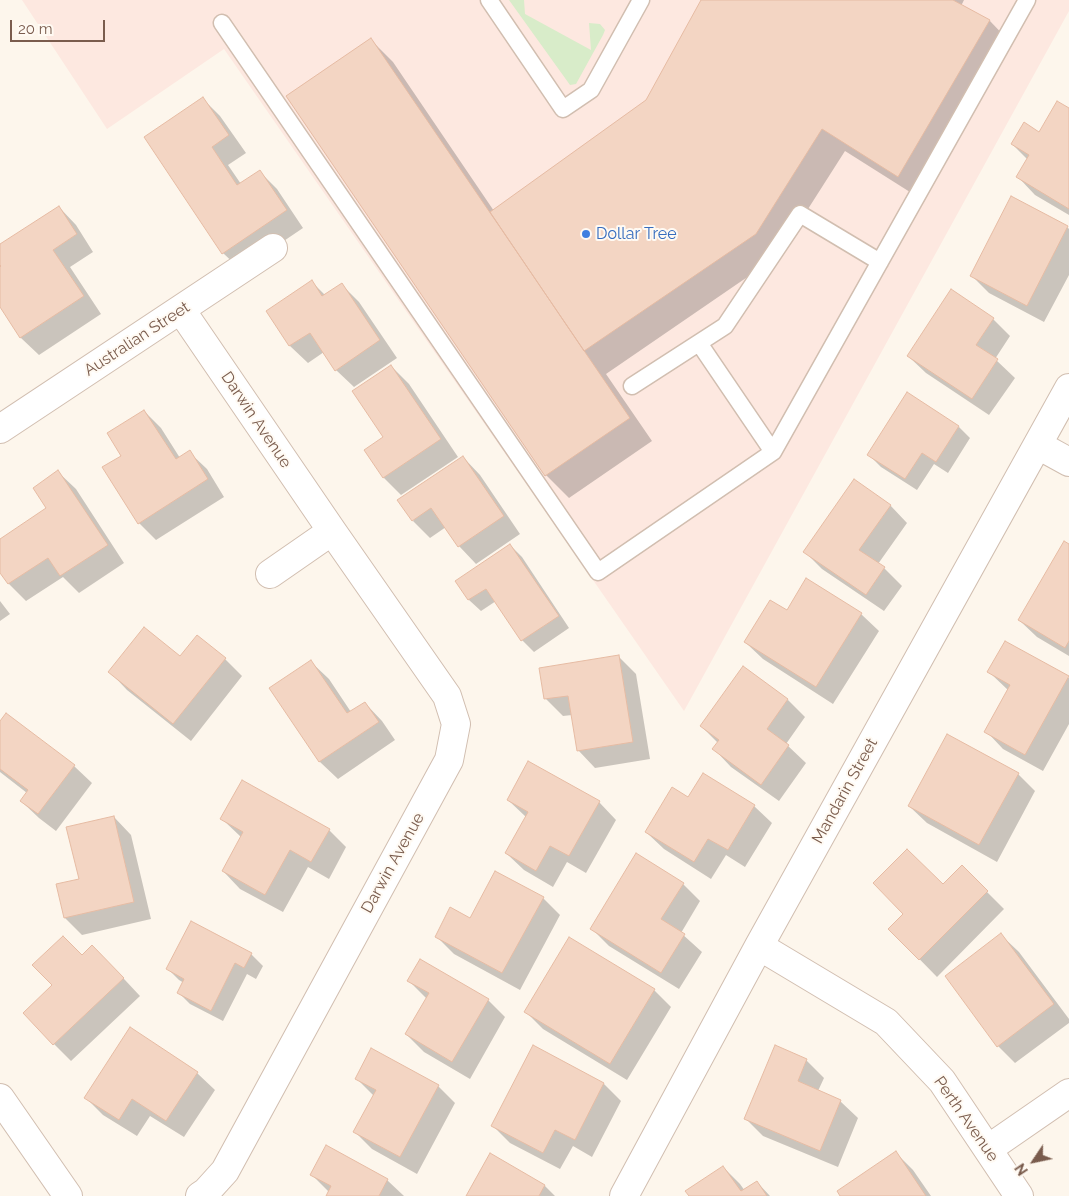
<!DOCTYPE html>
<html>
<head>
<meta charset="utf-8">
<style>
  body { margin:0 }
  #map { position:relative; width:1069px; height:1196px; overflow:hidden; background:#fdf6ec; font-family:Raleway,sans-serif }
  canvas { display:block }
  .north { position:absolute; left:1009px; top:1136px; width:50px; height:50px; -webkit-text-stroke:4px #fffaf3; paint-order:stroke; rotate:236deg; font-size:14px; font-weight:700; line-height:20px; text-align:center; color:#7a5c4d }
  .north::after { content:''; display:block; margin:auto; width:18px; height:22px; background:#7a5c4d; clip-path:polygon(50% 0,100% 100%,50% 72%,0 100%) }
  .scale { position:absolute; left:10px; top:20px; width:95px; height:22px; box-sizing:border-box; border:2px solid #7a5c4d; border-top:0; padding-left:6px; font-size:15px; line-height:18px; white-space:nowrap; color:#7a5c4d; -webkit-text-stroke:4px #fffaf3; paint-order:stroke }
</style>
</head>
<body>
<div id="map">
<canvas width="1069" height="1196"></canvas>
<div class="north">N</div>
<div class="scale">20 m</div>
</div>
<script>
const context = document.querySelector('canvas').getContext('2d');
context.lineJoin = 'round';
function fill(path, color) { context.fillStyle = color; context.fill(path, 'evenodd'); }
const shape = rows => new Path2D(rows.map(r => 'M' + r).join(''));
function stroke(path, color, width, dash) { context.strokeStyle = color; context.lineWidth = width; context.lineCap = dash ? 'butt' : 'round'; context.setLineDash(dash || []); context.stroke(path); }
function label(font, color, halo, rows, align = 'center') {
  context.font = font + ' Raleway,sans-serif'; context.lineWidth = 4; context.setLineDash([]); context.textBaseline = 'middle'; context.strokeStyle = halo; context.fillStyle = color; for (const [text, x, y, turn = 0] of rows) {
    context.save(); context.translate(x, y); context.rotate((+turn || 0) * Math.PI / 180); context.textAlign = isNaN(turn) ? turn : align; if (halo) context.strokeText(text, 0, 0); context.fillText(text, 0, 0); context.restore();
  }
}
fill(shape([
  [22,0,1069,0,1069,11,684,711,224,49,107,129]
]), '#fde8e0');
fill(shape([
  [509,0,524,0,525,14,591,50,589,23,600,24,605,30,603,35,576,84,570,85]
]), '#d8ecc9');
fill(shape([
  [703,0,964,0,961,6,990,21,1012,44,921,199,845,151,778,256,606,374,652,441,569,498,546,475,371,40,393,62,494,211,647,101],
  [203,99,220,116,246,153,228,165,241,184,260,172,277,189,303,228,241,270,223,253],
  [1069,109,1069,215,1035,195,1018,177,1028,160,1012,144,1039,133],
  [59,207,76,225,93,252,70,267,101,314,39,355,21,338,0,305,0,269,3,267,0,263,0,246],
  [1067,227,1069,229,1069,275,1044,322,989,293,972,276],
  [312,282,325,295,341,284,359,302,397,358,354,387,336,370,324,352,308,363,290,346,267,312],
  [993,319,1010,336,995,359,1015,378,989,415,926,373,908,356],
  [391,366,409,384,458,457,401,495,384,478,385,437],
  [144,411,161,428,180,458,189,452,207,469,224,497,156,540,139,523],
  [959,427,970,438,948,473,934,464,917,490,881,467,869,455],
  [463,457,480,475,520,534,476,564,459,546,446,527,430,538,413,521],
  [58,472,76,489,124,563,79,593,63,577,26,601,9,584,0,570,0,540,48,508],
  [890,505,907,523,878,564,884,568,902,586,884,611,822,569,805,552],
  [510,545,522,557,569,628,534,652,522,640,496,601,481,611,469,600,457,581],
  [1069,546,1069,656,1037,637,1019,620],
  [0,601,10,614,0,621],
  [787,612,861,614,879,631,833,704,763,659,745,642],
  [619,657,636,674,650,759,595,768,578,750,572,715,563,716,546,699],
  [180,658,225,659,242,676,191,741,127,690,110,672],
  [311,662,329,679,351,712,365,703,382,721,395,740,338,779,320,762,271,689],
  [989,672,1069,678,1069,724,1043,771,1003,749,986,731,1009,691],
  [788,700,805,717,786,744,806,763,779,801,731,767,714,749,718,743,701,726],
  [6,715,74,766,92,783,56,831,39,818,21,801,27,793,0,772,0,723],
  [1018,774,1035,791,997,862,927,823,909,806],
  [688,798,754,806,772,823,745,867,726,855,711,879,664,849,646,832],
  [508,800,599,802,616,820,586,873,567,862,553,887,524,870,506,853,526,817],
  [114,817,131,835,151,919,82,935,65,918,80,880],
  [222,819,329,830,346,847,329,879,308,867,283,912,240,889,223,871,241,837],
  [962,867,1004,909,937,977,890,929,943,886],
  [683,884,700,901,681,933,702,952,679,989,609,946,591,928],
  [543,898,560,915,520,990,454,954,436,936,470,920],
  [1001,935,1019,952,1069,1019,1069,1023,1015,1063,998,1046],
  [251,954,263,966,256,979,247,974,223,1021,190,1004,178,992,184,983,179,980,167,968],
  [82,957,110,964,140,996,71,1061,54,1044],
  [409,981,488,1000,505,1017,470,1079,424,1052,406,1034,427,999],
  [654,990,671,1007,627,1080,543,1029,525,1011],
  [533,1047,604,1084,621,1101,592,1157,573,1146,560,1169,510,1143,492,1125],
  [806,1060,824,1078,818,1091,840,1101,858,1118,838,1167,763,1136,745,1118],
  [197,1073,215,1090,184,1137,150,1116,137,1136,103,1115,86,1098],
  [356,1078,438,1086,455,1103,417,1174,372,1149,355,1132,374,1096],
  [896,1153,913,1170,931,1196,842,1196],
  [491,1155,545,1186,555,1196,467,1196],
  [723,1167,740,1184,745,1191,757,1182,770,1196,690,1196],
  [312,1175,387,1180,404,1196,327,1196,329,1192]
]), '#0003');
const building = shape([
  [701,0,953,0,990,20,898,177,822,129,756,234,584,351,490,212,646,100,701,0],
  [371,38,630,418,545,476,286,96,371,38],
  [203,97,229,135,212,147,237,185,260,170,287,210,222,254,144,137,203,97],
  [1057,101,1069,108,1069,209,1016,177,1029,155,1011,144,1024,122,1039,132,1057,101],
  [1011,196,1068,226,1027,306,970,276,1011,196],
  [59,206,77,234,53,250,84,296,20,338,0,307,0,267,1,266,0,265,0,244,59,206],
  [312,280,322,296,342,283,380,340,335,371,310,333,289,346,266,311,312,280],
  [951,289,994,318,976,345,998,359,972,399,907,356,951,289],
  [391,365,441,439,383,478,364,450,383,437,352,391,391,365],
  [907,392,959,426,936,462,922,453,905,479,867,455,907,392],
  [144,410,176,459,190,450,208,479,138,524,102,467,121,456,107,433,144,410],
  [463,456,504,516,458,547,431,508,412,521,397,500,463,456],
  [58,470,108,545,60,576,48,558,8,584,0,573,0,539,46,508,33,488,58,470],
  [854,479,891,505,859,550,885,567,866,595,803,552,854,479],
  [1064,541,1069,544,1069,641,1065,648,1018,620,1064,541],
  [510,544,559,616,521,641,486,589,468,600,455,581,510,544],
  [806,578,862,613,816,687,744,642,770,600,787,610,806,578],
  [144,627,180,656,197,635,226,658,173,724,108,672,144,627],
  [1005,641,1069,676,1025,755,984,732,1010,685,987,672,1005,641],
  [619,655,633,742,577,751,568,696,544,699,539,668,619,655],
  [311,660,347,713,365,702,379,722,319,762,269,688,311,660],
  [743,666,788,699,767,729,789,745,761,785,712,749,719,740,700,726,743,666],
  [6,713,75,765,38,814,20,801,28,790,0,769,0,721,6,713],
  [947,734,1019,773,979,845,908,806,947,734],
  [528,761,600,801,569,856,550,846,536,871,505,853,528,812,507,800,528,761],
  [703,773,755,805,728,850,708,839,694,862,645,832,672,787,688,797,703,773],
  [242,780,330,829,311,862,290,850,265,895,222,871,243,832,220,819,242,780],
  [114,816,134,902,64,918,56,884,79,879,66,827,114,816],
  [907,849,943,884,962,865,988,891,919,960,888,929,903,914,873,883,907,849],
  [636,853,684,883,661,919,685,934,661,973,590,929,636,853],
  [495,871,544,897,502,973,435,937,450,907,470,918,495,871],
  [191,921,252,953,244,968,235,963,211,1011,177,993,184,979,166,969,191,921],
  [1001,933,1054,1004,997,1047,945,976,1001,933],
  [63,936,82,955,92,945,124,978,53,1045,23,1013,52,985,32,965,63,936],
  [569,937,655,989,610,1064,524,1012,569,937],
  [420,959,489,999,452,1062,405,1034,429,993,407,981,420,959],
  [130,1027,198,1072,166,1121,132,1099,119,1120,84,1098,130,1027],
  [533,1045,604,1083,575,1140,555,1130,543,1153,491,1126,533,1045],
  [775,1045,807,1059,798,1081,841,1100,820,1151,744,1119,775,1045],
  [371,1048,439,1085,400,1157,353,1132,376,1090,355,1079,371,1048],
  [326,1145,388,1179,379,1196,326,1196,331,1186,310,1175,326,1145],
  [896,1151,926,1196,840,1196,837,1191,896,1151],
  [490,1153,545,1185,539,1196,466,1196,490,1153],
  [723,1166,741,1191,757,1181,767,1196,689,1196,685,1191,723,1166]
]);
fill(building, '#f3d5c3');
stroke(building, '#e6bba3', 1);
const lane = shape([
  [489,0,563,109,591,90,641,0],
  [222,23,598,572,773,452,1027,0],
  [699,343,773,452],
  [632,386,725,326,800,214,880,262]
]);
const street = shape([
  [181,310,332,531,447,696,456,724,449,760,225,1171,206,1192,200,1196],
  [0,429,273,248],
  [1038,445,1069,462],
  [270,574,332,531],
  [759,946,886,1022,942,1081,1019,1196],
  [0,1098,68,1196],
  [988,1149,1069,1093],
  [624,1196,759,946,1069,388]
]);
stroke(lane, '#d1beb0', 19);
stroke(street, '#d1beb0', 30);
stroke(lane, '#fff', 16);
stroke(street, '#fff', 28);
for (const [x, y, r, color] of [
  [586,234,5,"#3f7fe0"]
]) { const dot = new Path2D(); dot.arc(x, y, r, 0, 2 * Math.PI); context.fillStyle = color; context.fill(dot); stroke(dot, '#fffaf3', 2); }
label('16px', '#366cbe', '#fffaf3', [
  ["Dollar Tree",596,234]
], 'left');
label('16px', '#7a5c4d', '#fffaf3', [
  ["Australian Street",137,339,-33],
  ["Darwin Avenue",256,420,56],
  ["Mandarin Street",845,791,-61],
  ["Darwin Avenue",393,863,-61],
  ["Perth Avenue",966,1119,55]
]);
</script>
</body>
</html>
